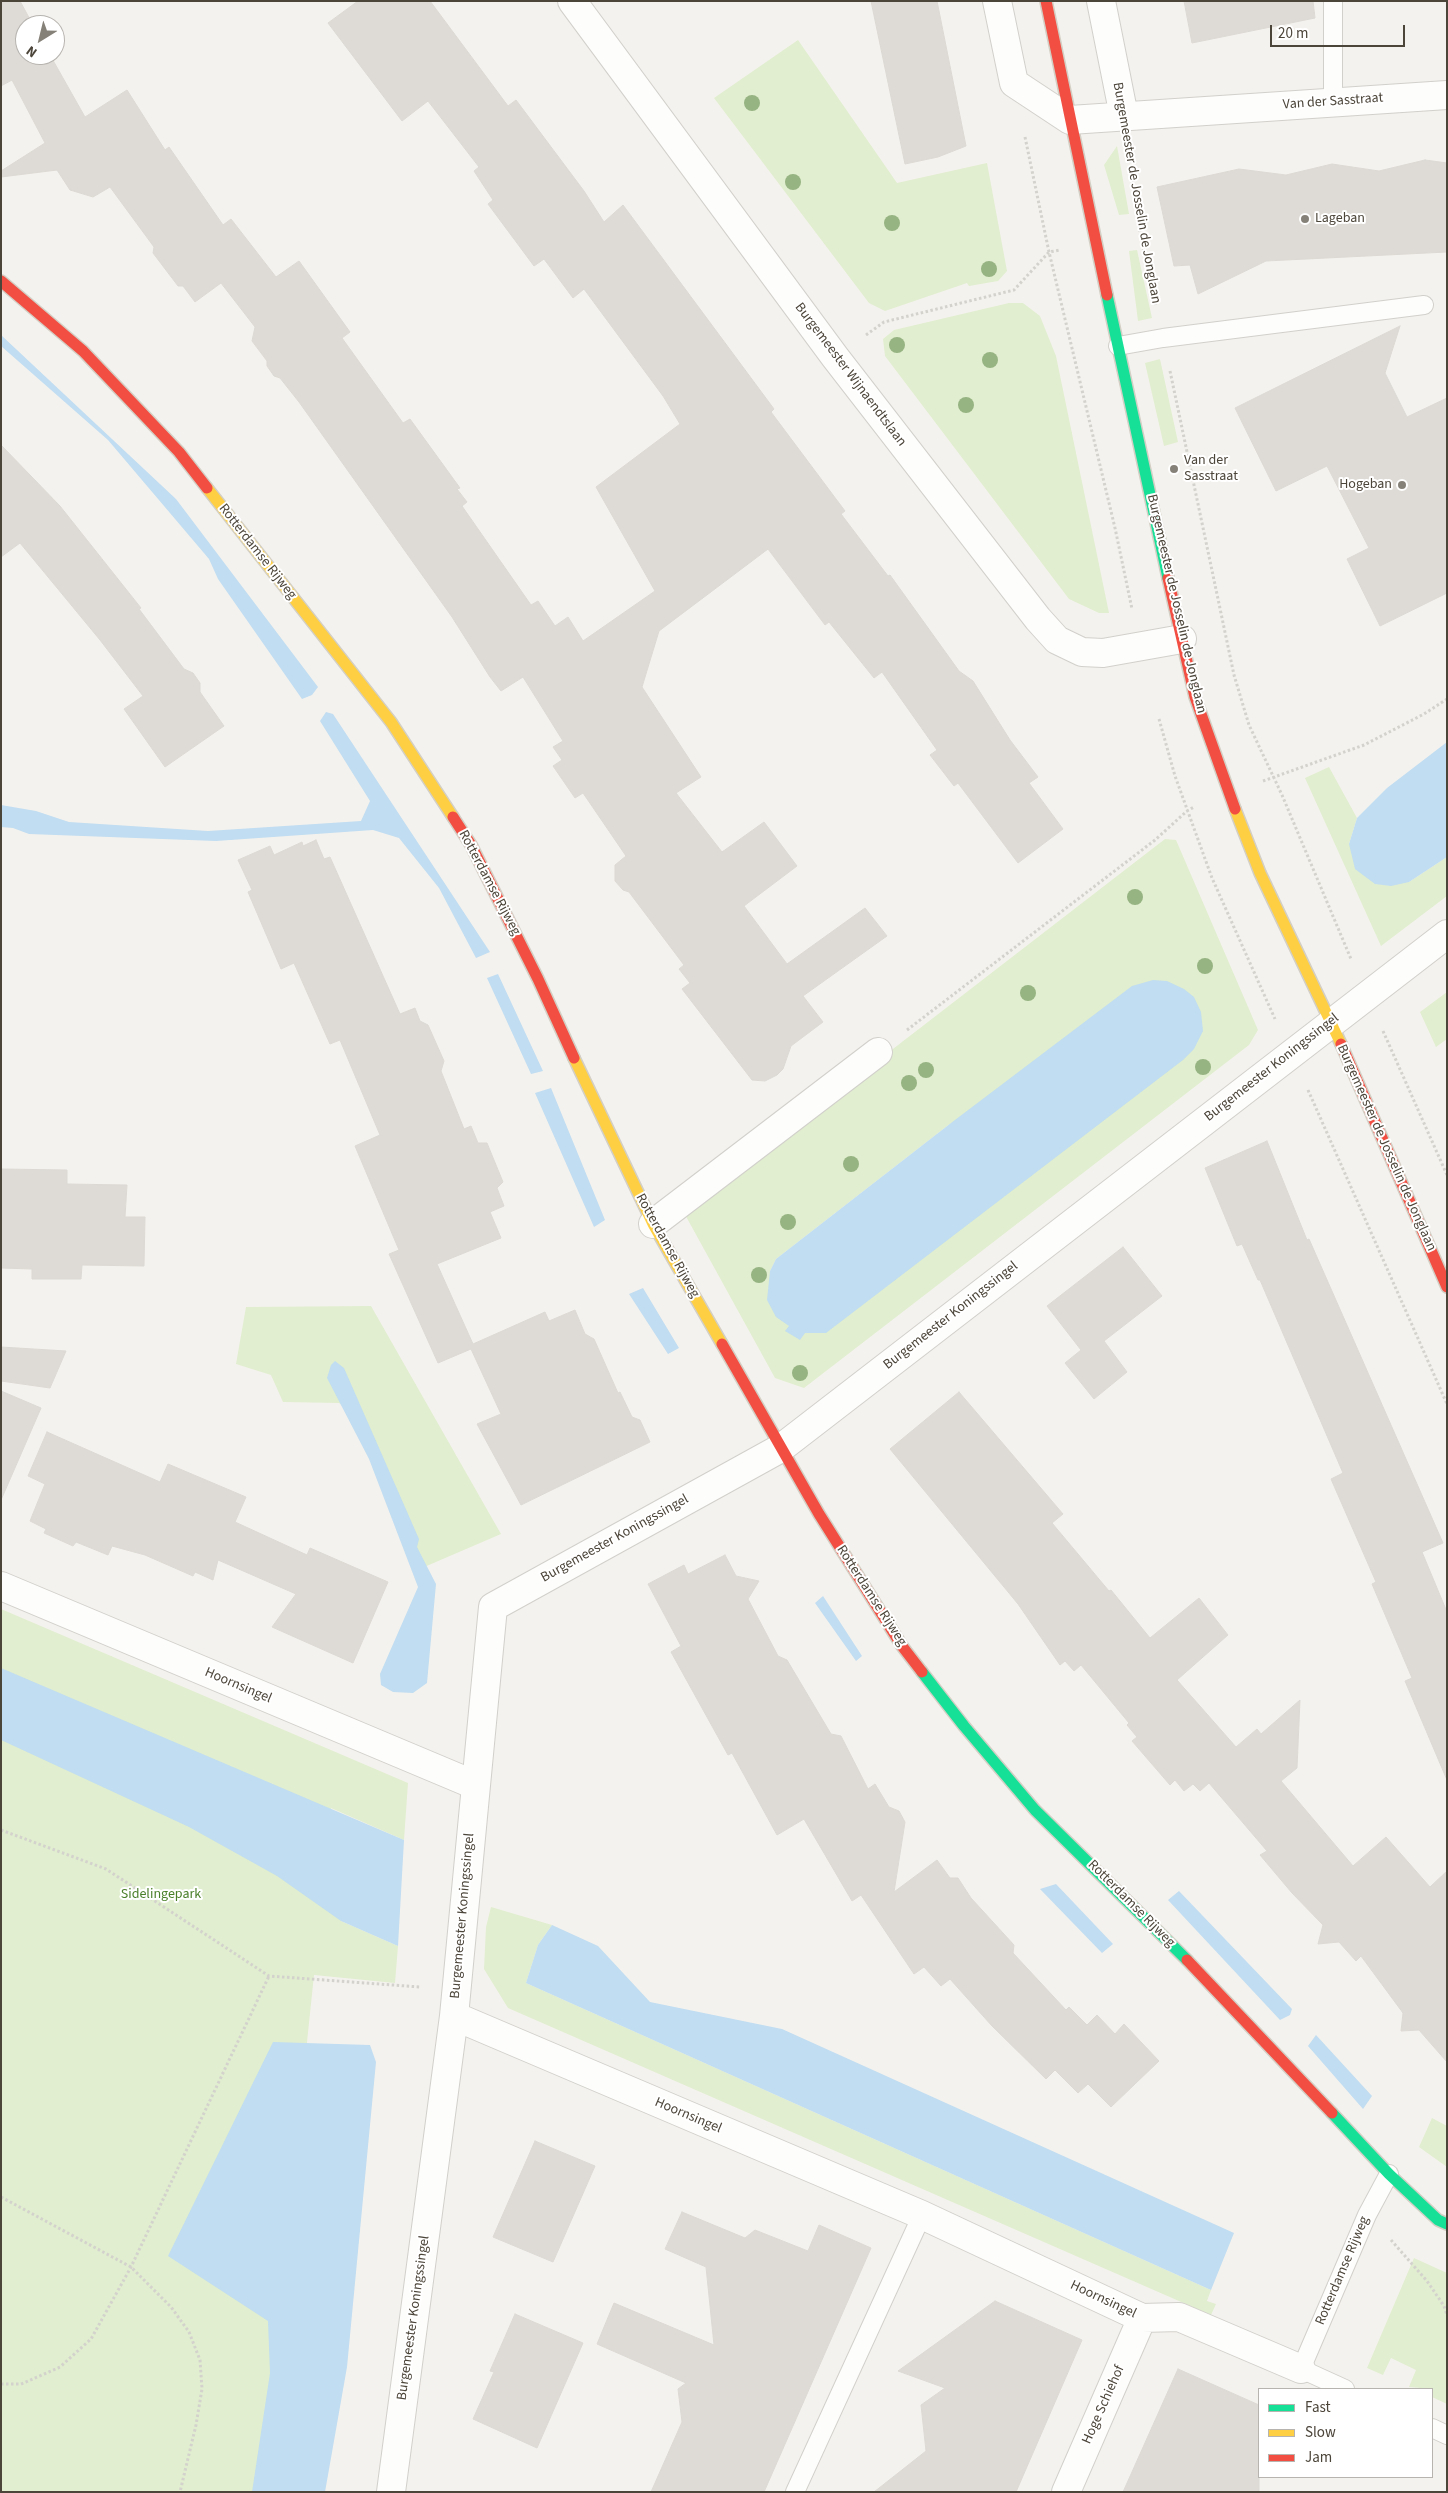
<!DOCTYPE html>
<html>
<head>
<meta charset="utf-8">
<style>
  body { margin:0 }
  #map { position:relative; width:1448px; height:2493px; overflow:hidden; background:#f4f2ee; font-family:"Source Sans 3",sans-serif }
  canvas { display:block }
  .frame { position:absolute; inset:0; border:2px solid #4b4439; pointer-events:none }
  .legend { position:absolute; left:1258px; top:2388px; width:175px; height:90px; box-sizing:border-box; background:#fff; border:1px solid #b7b4b0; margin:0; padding:6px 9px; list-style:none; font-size:15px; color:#4b4439 }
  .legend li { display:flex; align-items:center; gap:10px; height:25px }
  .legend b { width:25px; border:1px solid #b7b4b0 }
  .north { position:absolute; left:15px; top:15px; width:50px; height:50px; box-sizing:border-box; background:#fff; border:1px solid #b7b4b0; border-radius:50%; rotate:216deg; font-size:14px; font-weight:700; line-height:20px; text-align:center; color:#4b4439 }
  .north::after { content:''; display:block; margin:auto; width:18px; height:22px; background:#868178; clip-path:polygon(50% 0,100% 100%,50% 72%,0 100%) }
  .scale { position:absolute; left:1270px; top:25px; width:135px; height:22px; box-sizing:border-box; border:2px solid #4b4439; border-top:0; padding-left:6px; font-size:15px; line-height:18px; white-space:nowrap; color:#4b4439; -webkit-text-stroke:4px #fff; paint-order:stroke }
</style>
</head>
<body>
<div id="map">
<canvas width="1448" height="2493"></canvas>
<div class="frame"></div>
<ul class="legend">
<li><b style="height:6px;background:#16e098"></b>Fast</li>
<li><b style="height:6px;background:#ffcf43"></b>Slow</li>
<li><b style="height:6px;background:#f24e42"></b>Jam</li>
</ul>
<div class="north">N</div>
<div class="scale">20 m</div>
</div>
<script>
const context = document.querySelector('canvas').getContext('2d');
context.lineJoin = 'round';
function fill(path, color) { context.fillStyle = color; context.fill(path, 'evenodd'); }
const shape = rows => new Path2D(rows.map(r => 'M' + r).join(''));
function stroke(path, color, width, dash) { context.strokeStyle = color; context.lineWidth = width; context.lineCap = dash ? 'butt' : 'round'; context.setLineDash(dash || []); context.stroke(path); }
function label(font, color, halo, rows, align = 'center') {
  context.font = font + ' "Source Sans 3",sans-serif'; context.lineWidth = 4; context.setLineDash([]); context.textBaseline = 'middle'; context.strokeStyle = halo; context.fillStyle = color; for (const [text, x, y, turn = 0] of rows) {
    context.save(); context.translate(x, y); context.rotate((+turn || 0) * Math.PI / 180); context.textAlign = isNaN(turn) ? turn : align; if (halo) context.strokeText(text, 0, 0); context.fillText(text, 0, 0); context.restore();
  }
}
fill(shape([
  [798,40,897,183,987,163,1007,271,998,281,969,286,967,283,885,311,869,303,714,98],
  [1117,146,1129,214,1119,215,1104,165],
  [1137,250,1152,318,1138,321,1129,251],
  [1009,303,1023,303,1040,316,1056,356,1109,613,1099,613,1069,599,885,356,883,339,894,330],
  [1160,359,1178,442,1164,446,1145,363],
  [1329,767,1357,818,1349,844,1409,882,1447,857,1447,896,1381,946,1305,778],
  [1165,839,1176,840,1258,1030,1249,1045,804,1388,775,1378,683,1211],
  [951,1123,785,1331,789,1326,770,1271,776,1259],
  [1447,992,1447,1039,1436,1047,1420,1012],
  [371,1306,501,1534,415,1571,361,1418,339,1403,283,1402,271,1375,236,1364,246,1307],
  [1,1609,408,1783,404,1840,331,1808,341,1921,398,1946,395,1983,314,1975,295,2157,277,2492,1,2492],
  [491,1907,552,1925,538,1945,526,1983,1211,2290,1207,2301,1216,2304,1211,2315,508,2008,484,1969,486,1927],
  [1432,2118,1447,2126,1447,2167,1419,2147],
  [1414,2258,1447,2273,1447,2404,1432,2397,1432,2389,1409,2387,1416,2370,1391,2358,1383,2375,1367,2368]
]), '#e1eecf');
fill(shape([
  [1,335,176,499,318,687,312,695,302,699,218,579,209,559,108,440,1,346],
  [326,712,333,714,490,952,476,958,439,888,399,838,373,830,216,841,29,834,13,828,1,827,1,805,36,811,69,822,208,831,361,821,370,801,320,721],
  [1447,742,1447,857,1409,882,1391,886,1375,884,1355,869,1349,844,1357,818,1387,788],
  [498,974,543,1071,531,1074,487,978],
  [1153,980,1167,981,1184,989,1194,997,1201,1012,1203,1031,1194,1049,1183,1060,826,1333,805,1333,800,1340,785,1331,789,1326,776,1317,767,1300,770,1271,776,1259,951,1123,1132,986],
  [551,1088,605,1220,594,1227,535,1093],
  [643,1288,679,1348,668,1354,629,1294],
  [335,1361,344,1368,419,1539,417,1547,436,1584,427,1683,413,1693,393,1692,381,1685,380,1674,418,1587,369,1459,327,1378,331,1365],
  [823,1596,862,1656,856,1661,815,1603],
  [1,1668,404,1840,398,1946,341,1921,277,1876,189,1827,1,1740],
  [1056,1884,1113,1944,1102,1953,1040,1889],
  [1179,1891,1292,2009,1290,2015,1280,2020,1168,1900],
  [552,1925,598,1946,650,2002,782,2029,1234,2233,1211,2290,526,1983,538,1945],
  [1316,2035,1372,2096,1363,2109,1308,2046],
  [273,2042,370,2045,376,2062,347,2367,325,2492,252,2492,270,2373,268,2321,168,2256]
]), '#c0ddf1');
const building = shape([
  [1,1,20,1,33,25,25,25,25,55,50,55,85,117,127,90,165,150,169,147,223,225,231,219,276,277,299,261,350,332,342,338,403,423,410,419,460,488,457,489,467,502,462,506,531,605,538,601,555,626,568,617,583,641,655,591,596,487,680,424,663,396,584,289,573,298,544,259,534,266,488,204,493,200,474,171,479,167,428,101,402,121,328,23,358,1,430,1,508,106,516,100,584,191,604,222,623,205,774,409,771,412,845,511,841,514,888,576,890,575,959,671,973,681,1010,740,1038,777,1029,783,1063,829,1018,863,958,783,954,786,930,755,937,750,882,672,874,678,829,622,825,625,768,549,659,631,642,687,701,777,676,793,722,852,764,822,797,866,744,906,787,964,865,908,887,936,803,996,823,1022,791,1046,783,1069,777,1075,765,1081,752,1080,682,989,690,983,679,969,684,965,629,892,623,890,615,881,615,865,626,856,583,793,575,798,553,766,562,760,553,747,563,741,523,677,501,691,490,677,452,617,299,402,280,378,274,376,267,366,267,361,252,341,255,327,221,283,195,302,183,286,178,286,153,253,154,247,110,187,93,197,70,190,57,170,1,177,1,171,45,143,12,80,1,86,1,1],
  [871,1,937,1,966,146,938,157,905,164,871,1],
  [1184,1,1313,1,1315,18,1192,43,1184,1],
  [1425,160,1447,163,1447,252,1266,261,1198,294,1190,265,1174,266,1157,187,1239,169,1286,175,1332,164,1379,171,1425,160],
  [1400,326,1385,373,1407,417,1447,398,1447,593,1380,626,1347,559,1369,548,1327,466,1276,491,1235,408,1400,326],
  [1,445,60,506,141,608,139,609,184,669,193,673,200,683,200,692,224,726,165,767,124,709,143,696,100,640,20,543,1,557,1,445],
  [316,840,324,859,330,857,400,1014,415,1008,420,1021,428,1025,444,1061,441,1071,464,1129,471,1126,478,1143,487,1143,503,1182,497,1188,504,1206,490,1212,501,1238,437,1264,473,1344,545,1312,549,1321,575,1310,585,1334,594,1339,618,1393,620,1392,632,1417,640,1420,650,1442,521,1505,477,1424,501,1414,471,1349,438,1363,389,1254,399,1250,355,1146,380,1135,340,1040,330,1044,294,963,281,969,248,892,252,890,238,860,270,846,274,855,302,842,303,846,316,840],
  [1267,1141,1307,1240,1309,1239,1443,1543,1422,1552,1447,1612,1447,1780,1405,1681,1412,1678,1372,1584,1376,1582,1331,1479,1343,1473,1260,1280,1258,1280,1242,1244,1237,1246,1205,1168,1267,1141],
  [1,1169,67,1170,67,1184,127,1185,125,1217,145,1217,144,1266,82,1265,81,1279,32,1279,32,1269,1,1268,1,1169],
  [1123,1247,1162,1296,1104,1341,1127,1372,1094,1399,1065,1363,1081,1350,1047,1306,1123,1247],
  [1,1347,66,1351,50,1388,1,1381,1,1347],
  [1,1391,41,1408,1,1500,1,1391],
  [959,1392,1063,1514,1052,1523,1109,1591,1111,1590,1150,1638,1199,1598,1228,1635,1177,1680,1236,1747,1257,1729,1261,1734,1300,1700,1297,1768,1281,1781,1353,1866,1386,1837,1430,1887,1447,1871,1447,2062,1419,2030,1401,2031,1403,2013,1361,1956,1356,1961,1339,1942,1318,1944,1323,1925,1292,1893,1260,1855,1267,1851,1209,1783,1200,1791,1193,1784,1184,1791,1175,1780,1170,1785,1132,1741,1137,1737,1127,1725,1129,1723,1081,1665,1074,1671,1065,1661,1060,1665,1018,1604,890,1449,959,1392],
  [47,1432,160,1482,168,1464,246,1497,235,1522,307,1555,310,1548,388,1582,353,1663,272,1627,296,1594,218,1560,213,1580,195,1572,193,1576,145,1555,112,1546,108,1555,76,1542,73,1546,44,1533,46,1529,30,1521,45,1484,28,1476,47,1432],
  [725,1555,736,1576,759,1581,748,1599,778,1656,787,1660,831,1734,841,1736,868,1789,875,1784,889,1807,899,1811,905,1822,894,1892,937,1860,950,1878,958,1878,971,1898,1014,1945,1013,1953,1066,2010,1069,2007,1087,2025,1097,2015,1115,2034,1124,2024,1159,2061,1111,2107,1088,2084,1078,2093,1055,2070,1046,2079,992,2026,950,1979,941,1986,924,1967,914,1974,861,1895,852,1901,804,1819,777,1835,732,1753,728,1755,671,1652,681,1646,648,1584,684,1565,688,1574,725,1555],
  [535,2141,595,2166,553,2262,493,2237,535,2141],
  [682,2212,745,2238,755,2230,808,2251,819,2225,871,2248,764,2492,651,2492,682,2422,678,2389,686,2383,597,2344,614,2303,714,2345,706,2267,665,2249,682,2212],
  [995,2301,1082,2340,1016,2492,874,2492,926,2451,921,2405,945,2388,898,2371,995,2301],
  [515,2314,583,2343,537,2448,473,2419,494,2372,490,2371,515,2314],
  [1178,2369,1259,2405,1259,2492,1123,2492,1178,2369]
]);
fill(building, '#dedbd6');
stroke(building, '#dcd9d4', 1);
const lane = shape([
  [1333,1,1333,102],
  [1118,346,1163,338,1424,305],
  [1345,2389,1301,2369,1367,2215,1389,2174],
  [1432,2428,1447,2435],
  [795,2492,922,2215]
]);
const street = shape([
  [572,1,835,357,1038,619,1057,640,1082,652,1103,653,1182,639],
  [997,1,1014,83,1070,120,1447,95],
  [1101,1,1124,116],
  [653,1224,878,1052],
  [1,1586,475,1785],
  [454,2016,922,2215,1142,2318,1179,2317,1301,2369],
  [391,2492,454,2016,493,1607,781,1448,1447,934],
  [1066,2492,1142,2318]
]);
const fast = shape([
  [1107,295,1168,578],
  [922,1672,964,1726,1035,1810,1187,1960],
  [1332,2113,1389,2174,1438,2220,1447,2224]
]);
const slow = shape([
  [207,488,391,722,453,817],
  [1235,809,1260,873,1341,1044],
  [574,1058,653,1224,722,1344]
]);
const jam = shape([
  [1046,1,1107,295],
  [1,281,83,351,179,452,207,488],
  [1168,578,1195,697,1235,809],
  [453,817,471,845,538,979,574,1058],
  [1341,1044,1447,1287],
  [722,1344,819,1514,902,1646,922,1672],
  [1187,1960,1332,2113]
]);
stroke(lane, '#d2d0cb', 20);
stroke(street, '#d2d0cb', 30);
stroke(fast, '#d3cfc5', 14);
stroke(slow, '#d3cfc5', 14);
stroke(jam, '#d3cfc5', 14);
stroke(shape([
  [1025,137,1049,252,1115,528,1132,609],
  [1129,155,1140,233,1156,306],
  [866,335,884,322,1014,290,1049,252,1060,250],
  [1170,371,1234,675,1249,725,1282,795,1351,959],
  [1159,719,1175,776,1212,878,1275,1019],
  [1263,781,1364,745,1424,714,1447,699],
  [907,1030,1155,840,1187,811,1194,807],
  [1383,1031,1447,1175],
  [1308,1090,1447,1404],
  [1,1830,106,1869,269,1976,420,1987],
  [1,2197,131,2267,171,2307,189,2332,200,2360,202,2389,196,2425,180,2492],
  [1391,2240,1427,2281,1444,2306,1447,2315],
  [1,2384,21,2384,60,2367,91,2339,131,2267,269,1976]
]), '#d3d2cc', 3, [2.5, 2.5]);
stroke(lane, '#fdfdfc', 18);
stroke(street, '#fdfdfc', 28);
stroke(fast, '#16e098', 11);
stroke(slow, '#ffcf43', 11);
stroke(jam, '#f24e42', 11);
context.fillStyle = '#96b382';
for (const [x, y] of [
  [752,103],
  [793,182],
  [892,223],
  [989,269],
  [897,345],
  [990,360],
  [966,405],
  [1135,897],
  [1205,966],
  [1028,993],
  [1203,1067],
  [926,1070],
  [909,1083],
  [851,1164],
  [788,1222],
  [759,1275],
  [800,1373]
]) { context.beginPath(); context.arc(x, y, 8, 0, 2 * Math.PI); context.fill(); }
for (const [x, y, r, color] of [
  [1305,219,5,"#868178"],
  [1174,469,5,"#868178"],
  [1402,485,5,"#868178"]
]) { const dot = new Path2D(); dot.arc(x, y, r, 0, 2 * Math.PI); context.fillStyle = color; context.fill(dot); stroke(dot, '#fff', 2); }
label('14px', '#4b4439', '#fff', [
  ["Van der Sasstraat",1333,102,-4],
  ["Burgemeester de Josselin de Jonglaan",1136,193,80],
  ["Burgemeester Wijnaendtslaan",850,375,53],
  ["Rotterdamse Rijweg",257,552,52],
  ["Burgemeester de Josselin de Jonglaan",1176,604,77],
  ["Rotterdamse Rijweg",489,883,62],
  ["Burgemeester Koningssingel",1272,1068,-38],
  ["Burgemeester de Josselin de Jonglaan",1386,1148,66],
  ["Rotterdamse Rijweg",667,1246,61],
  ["Burgemeester Koningssingel",951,1316,-38],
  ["Burgemeester Koningssingel",615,1539,-29],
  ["Rotterdamse Rijweg",871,1596,57],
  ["Hoornsingel",238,1686,23],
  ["Rotterdamse Rijweg",1131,1904,45],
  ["Burgemeester Koningssingel",463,1916,-85],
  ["Hoornsingel",688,2116,23],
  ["Rotterdamse Rijweg",1343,2271,-67],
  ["Hoornsingel",1103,2300,25],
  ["Burgemeester Koningssingel",414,2318,-82],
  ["Hoge Schiehof",1104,2405,-66]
]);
label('14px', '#4b4439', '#fff', [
  ["Lageban",1315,219],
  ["Van der",1184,461],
  ["Sasstraat",1184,477],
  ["Hogeban",1392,485,"right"]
], 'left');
label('14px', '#4a7f2a', '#fff', [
  ["Sidelingepark",161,1895]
]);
</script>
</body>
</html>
